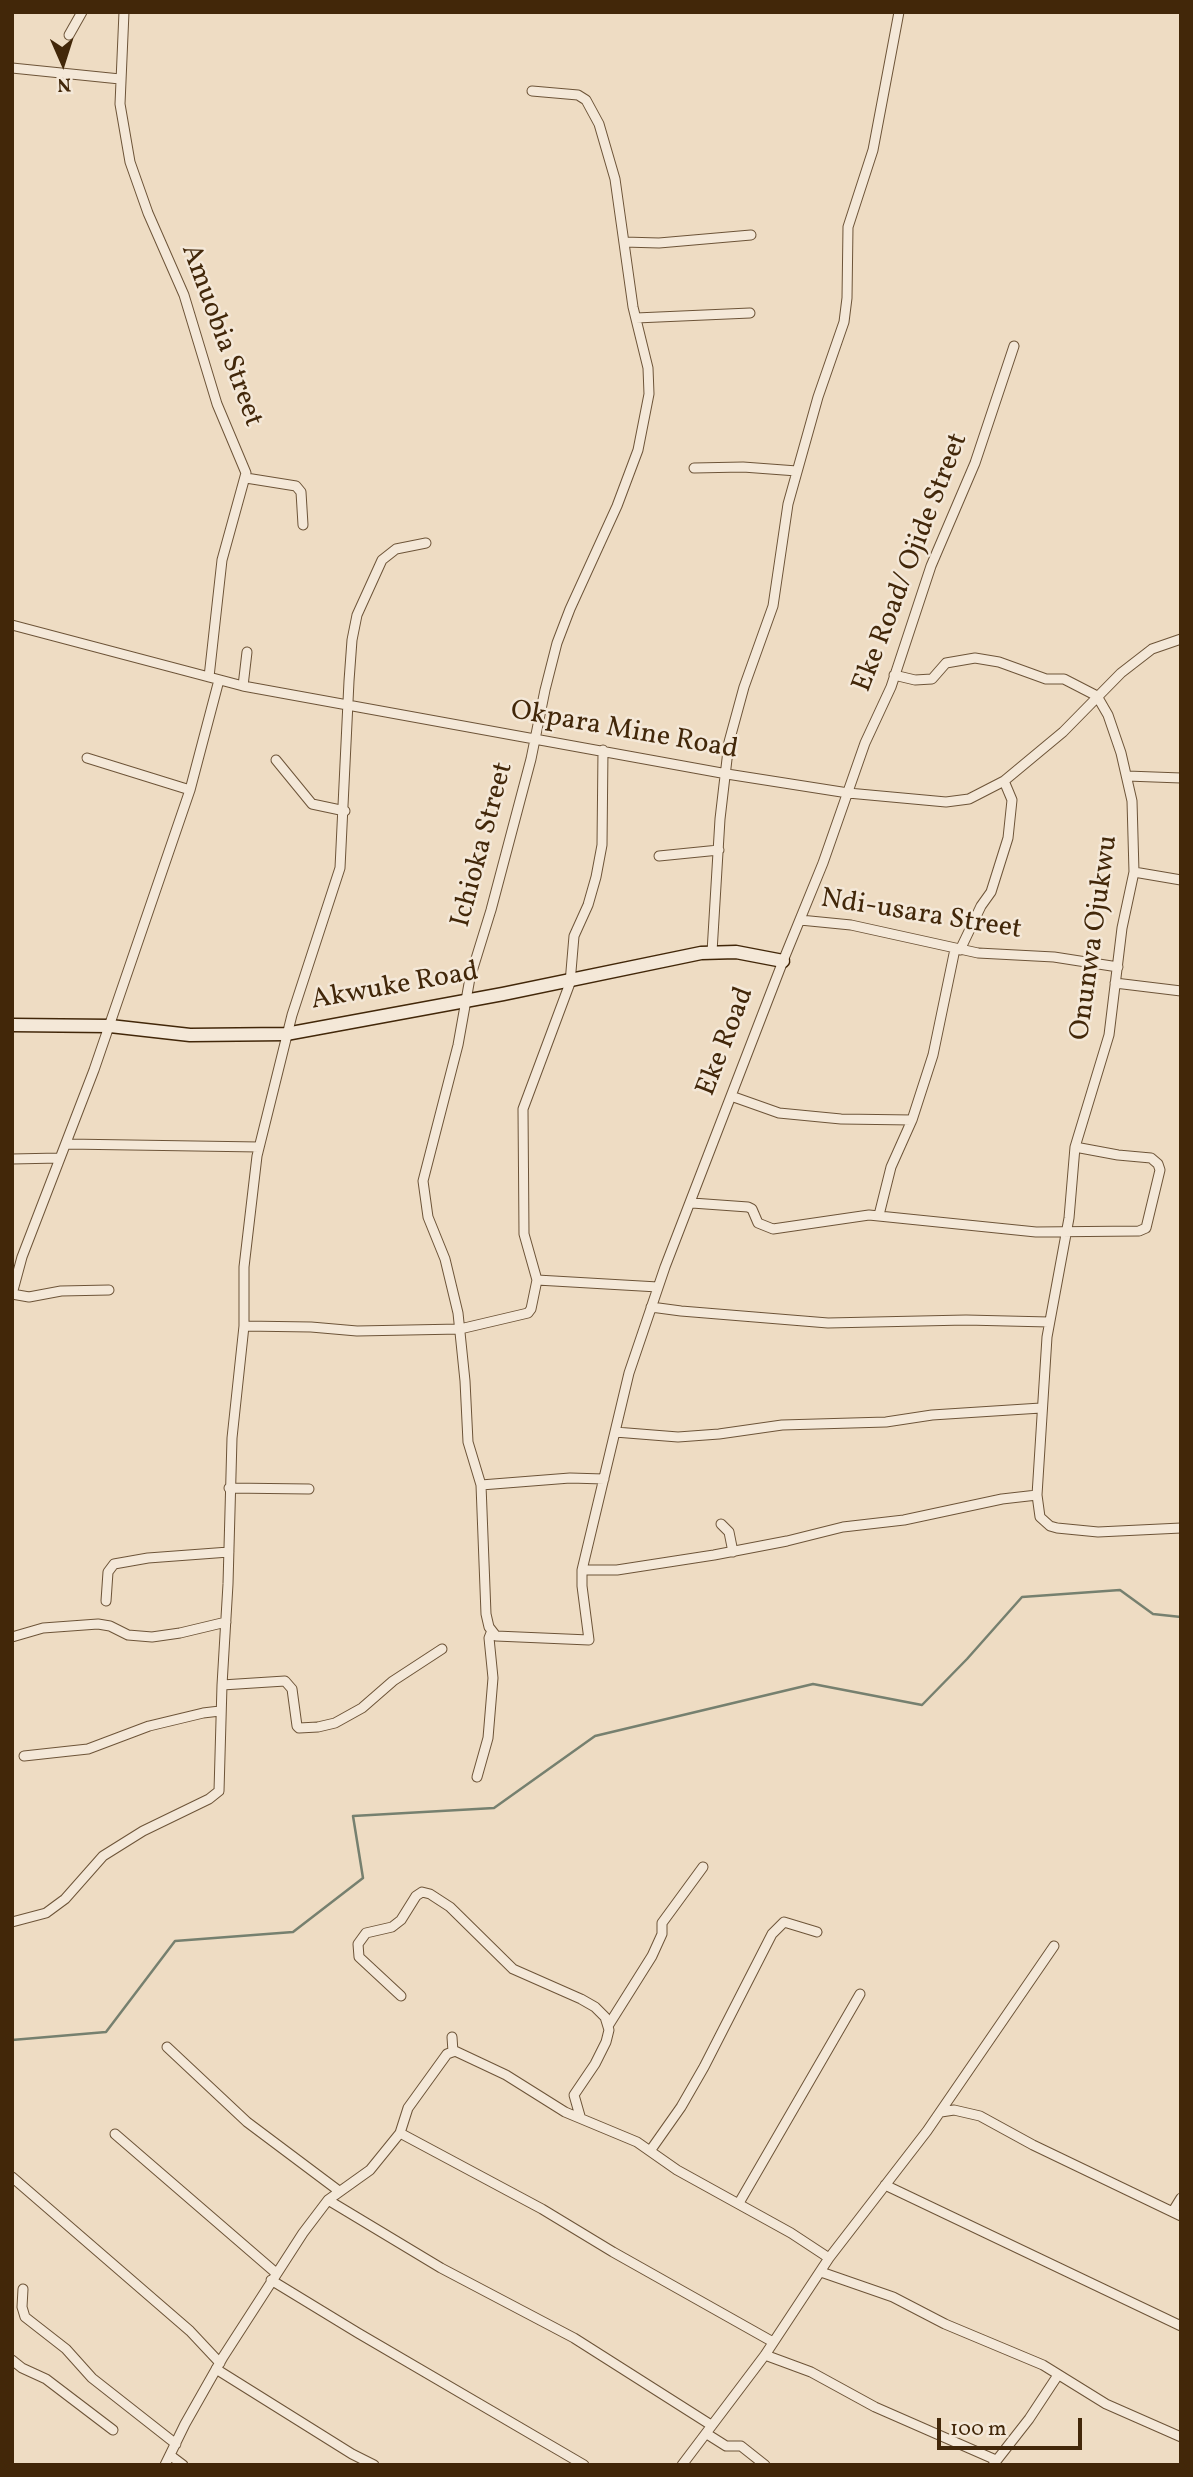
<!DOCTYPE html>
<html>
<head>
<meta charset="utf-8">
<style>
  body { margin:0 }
  #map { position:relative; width:1193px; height:2477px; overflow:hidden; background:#eedcc3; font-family:Vollkorn,serif }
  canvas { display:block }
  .frame { position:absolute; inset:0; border:14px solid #422709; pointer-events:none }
  .north { position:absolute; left:28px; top:28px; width:70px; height:70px; -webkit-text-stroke:5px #f4e8d8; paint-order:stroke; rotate:177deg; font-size:19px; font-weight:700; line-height:28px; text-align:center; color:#422709 }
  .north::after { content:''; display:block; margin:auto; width:24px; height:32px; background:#422709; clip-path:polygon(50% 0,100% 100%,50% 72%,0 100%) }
  .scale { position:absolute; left:937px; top:2418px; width:145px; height:32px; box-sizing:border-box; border:4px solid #422709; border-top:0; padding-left:9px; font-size:21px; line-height:24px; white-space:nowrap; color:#422709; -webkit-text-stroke:5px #f4e8d8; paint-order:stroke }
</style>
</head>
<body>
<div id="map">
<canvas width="1193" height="2477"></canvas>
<div class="frame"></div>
<div class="north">N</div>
<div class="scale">100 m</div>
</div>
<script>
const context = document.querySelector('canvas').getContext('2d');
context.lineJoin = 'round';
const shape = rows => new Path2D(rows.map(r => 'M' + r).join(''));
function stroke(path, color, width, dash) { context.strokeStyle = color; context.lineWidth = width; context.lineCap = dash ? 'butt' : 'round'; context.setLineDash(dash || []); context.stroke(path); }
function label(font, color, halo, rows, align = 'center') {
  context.font = font + ' Vollkorn,serif'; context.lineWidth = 5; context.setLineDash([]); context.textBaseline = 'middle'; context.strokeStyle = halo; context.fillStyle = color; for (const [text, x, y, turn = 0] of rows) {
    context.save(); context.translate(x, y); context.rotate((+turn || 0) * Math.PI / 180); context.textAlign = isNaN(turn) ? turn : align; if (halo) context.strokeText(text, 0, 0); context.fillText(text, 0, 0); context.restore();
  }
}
stroke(shape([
  [12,2040,106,2032,175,1941,293,1932,363,1878,353,1816,494,1808,595,1736,813,1684,922,1705,967,1659,1022,1597,1120,1590,1153,1614,1181,1617]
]), '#76806f', 2.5);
const street = shape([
  [124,12,120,104,130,162,148,213,184,295,217,404,246,473,222,560,209,677],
  [69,35,82,12],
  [12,68,120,79],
  [532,91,578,95,586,100,599,124,615,179,633,307,648,368,649,394,638,450,617,506,570,609,557,643,545,690,531,759,491,910,470,978,458,1045,423,1181,428,1217,445,1259,458,1313,465,1381,468,1442,481,1485,486,1614,489,1627,496,1636,589,1640,582,1586,582,1570,629,1373,665,1267,783,961,823,863,865,743,891,687,931,566,975,463,1014,346],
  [624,242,659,243,751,235],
  [636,318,750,313],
  [694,468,743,467,797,471],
  [246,478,296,486,301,492,303,525],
  [12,625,243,686,727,774,848,793,946,802,969,799,1004,781,1063,732,1121,673,1152,649,1181,639],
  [894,675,915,680,932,679,946,663,975,658,999,662,1046,679,1064,679,1097,696,1108,715,1121,753,1132,801,1134,872,1122,928,1109,1035,1075,1147,1069,1218,1047,1337,1037,1495,1040,1517,1050,1526,1057,1528,1098,1532,1181,1528],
  [243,686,247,652],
  [87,758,190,790],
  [276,760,312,804,345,811],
  [1127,776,1181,778],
  [659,856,719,850],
  [1134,872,1181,880],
  [800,920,851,925,978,953,1054,957,1118,967],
  [960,950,981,906,991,892,1008,838,1012,800,1004,781],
  [712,952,720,819,729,742,744,687,773,606,788,504,818,397,844,322,847,298,848,227,873,150,899,12],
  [1115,983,1181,991],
  [731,1096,779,1113,841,1119,912,1120],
  [67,1144,259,1147],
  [12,1159,59,1158],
  [692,1203,748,1207,752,1209,758,1223,773,1229,869,1215,1036,1232,1139,1231,1146,1228,1160,1170,1158,1164,1151,1158,1118,1155,1075,1147],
  [879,1215,891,1167,912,1120,933,1055,955,949],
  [537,1280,658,1287],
  [12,1294,22,1257,94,1070,190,790,219,680],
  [12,1294,29,1297,61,1291,109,1290],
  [651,1307,681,1311,828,1323,966,1320,1049,1322],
  [244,1326,311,1327,357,1331,460,1329,528,1313,531,1309,537,1280,524,1234,523,1109,570,983,574,936,588,905,596,877,602,845,603,750],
  [615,1432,678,1437,719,1434,782,1425,886,1422,932,1415,1041,1408],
  [481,1485,570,1478,604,1479],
  [229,1488,309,1489],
  [721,1524,729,1532,733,1552],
  [582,1570,617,1570,714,1555,787,1541,843,1527,904,1520,1002,1499,1037,1495],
  [106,1601,108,1572,114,1564,148,1558,229,1552],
  [12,1637,43,1628,98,1624,110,1626,128,1635,152,1637,180,1633,226,1622],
  [222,1685,285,1681,292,1689,297,1726,299,1728,318,1727,335,1723,362,1708,393,1681,442,1649],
  [24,1756,88,1749,149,1726,203,1713,220,1711],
  [477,1777,488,1738,493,1678,489,1638,491,1633],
  [12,1922,46,1913,65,1899,103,1856,143,1831,209,1799,219,1791,222,1685,228,1584,232,1438,244,1326,244,1267,257,1156,292,1015,340,868,349,681,352,640,357,615,382,560,396,549,426,543],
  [401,1996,359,1957,358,1944,366,1933,392,1927,401,1920,416,1896,422,1892,430,1894,450,1907,513,1969,581,1999,595,2007,605,2017,609,2030,606,2042,595,2064,574,2095,580,2116],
  [608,2026,652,1956,662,1934,662,1923,703,1867],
  [452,2037,453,2052],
  [167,2047,247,2122,339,2191],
  [941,2112,954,2110,980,2116,1033,2145,1181,2216],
  [400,2133,408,2108,447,2054,455,2051,506,2075,565,2112,637,2142,677,2170,791,2233,829,2258],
  [115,2134,276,2273],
  [650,2151,681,2107,704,2067,772,1934,784,1922,817,1932],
  [12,2177,190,2331,220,2363],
  [885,2185,1181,2326],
  [328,2200,441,2268,574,2338,711,2425],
  [739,2203,860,1994],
  [1173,2211,1181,2198],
  [821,2272,893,2297,945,2324,1043,2365,1106,2404,1181,2437],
  [271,2280,358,2333,584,2465],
  [23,2289,22,2307,25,2317,66,2349,92,2378,176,2444],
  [765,2355,811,2372,875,2407,996,2460],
  [12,2360,22,2368,46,2379,113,2430],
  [216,2369,352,2454,374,2465],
  [707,2434,726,2446,741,2446,765,2465],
  [171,2456,183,2465],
  [165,2465,185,2424,223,2357,303,2233,328,2200,370,2170,400,2133,542,2209,613,2252,773,2342],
  [682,2465,765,2355,829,2258,927,2131,1054,1946],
  [993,2465,1029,2419,1058,2375]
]);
const secondary = shape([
  [12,1025,110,1026,190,1035,286,1034,503,994,701,953,736,952,783,961]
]);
stroke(street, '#6d5438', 11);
stroke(secondary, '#422709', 15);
stroke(street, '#f4e8d8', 9);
stroke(secondary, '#f4e8d8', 12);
label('28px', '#422709', '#f4e8d8', [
  ["Amuobia Street",220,336,70],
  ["Eke Road/ Ojide Street",912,563,-69],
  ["Okpara Mine Road",624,732,10],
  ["Ichioka Street",484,845,-75],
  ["Ndi-usara Street",921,916,9],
  ["Onunwa Ojukwu",1096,938,-82],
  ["Akwuke Road",395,988,-10],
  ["Eke Road",727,1042,-69]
]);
</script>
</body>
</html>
